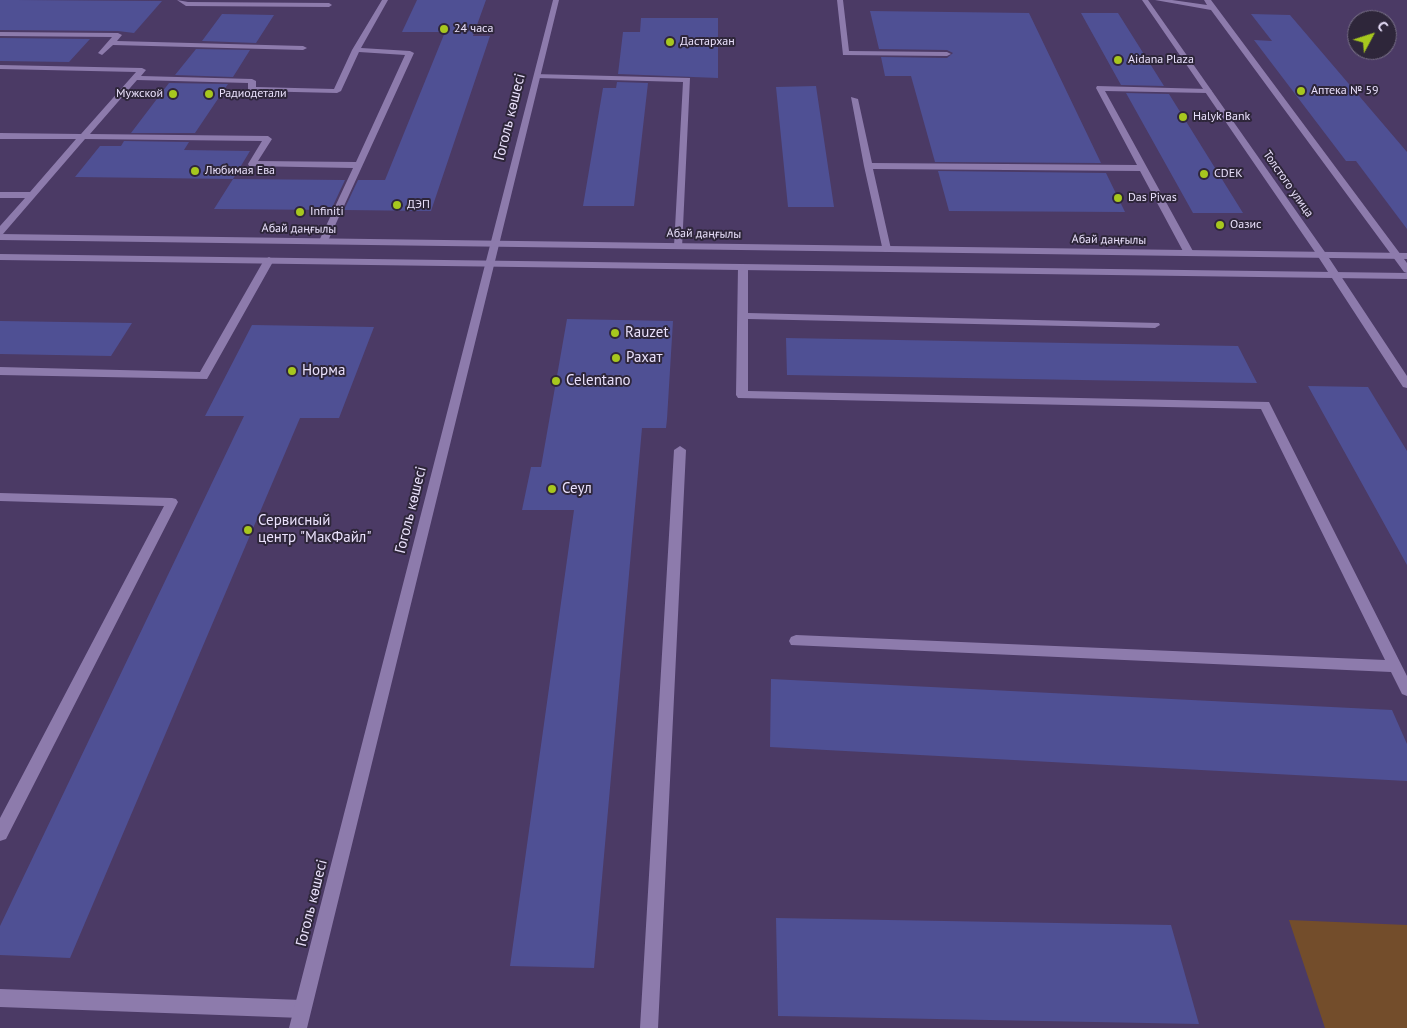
<!DOCTYPE html>
<html>
<head>
<meta charset="utf-8">
<style>
  body { margin:0 }
  #map { position:relative; width:1407px; height:1028px; overflow:hidden; background:#4b3a65; font-family:"PT Sans",sans-serif }
  canvas { display:block }
  .north { position:absolute; left:1347px; top:10px; width:50px; height:50px; box-sizing:border-box; background:#2e263a; border:1px solid #797188; border-radius:50%; rotate:50deg; font-size:14px; font-weight:700; line-height:20px; text-align:center; color:#eae1fc }
  .north::after { content:''; display:block; margin:auto; width:18px; height:22px; background:#a7c71e; clip-path:polygon(50% 0,100% 100%,50% 72%,0 100%) }
</style>
</head>
<body>
<div id="map">
<canvas width="1407" height="1028"></canvas>
<div class="north">С</div>
</div>
<script>
const context = document.querySelector('canvas').getContext('2d');
context.lineJoin = 'round';
function fill(path, color) { context.fillStyle = color; context.fill(path, 'evenodd'); }
const shape = rows => new Path2D(rows.map(r => 'M' + r).join(''));
function stroke(path, color, width, dash) { context.strokeStyle = color; context.lineWidth = width; context.lineCap = dash ? 'butt' : 'round'; context.setLineDash(dash || []); context.stroke(path); }
function label(font, color, halo, rows, align = 'center') {
  context.font = font + ' "PT Sans",sans-serif'; context.lineWidth = 4; context.setLineDash([]); context.textBaseline = 'middle'; context.strokeStyle = halo; context.fillStyle = color; for (const [text, x, y, turn = 0] of rows) {
    context.save(); context.translate(x, y); context.rotate((+turn || 0) * Math.PI / 180); context.textAlign = isNaN(turn) ? turn : align; if (halo) context.strokeText(text, 0, 0); context.fillText(text, 0, 0); context.restore();
  }
}
fill(shape([
  [1289,920,1407,925,1407,1028,1325,1028]
]), '#734d2b');
fill(shape([
  [0,0,18,0,162,1,134,33,118,31,0,30],
  [417,0,486,0,473,36,490,36,431,211,344,210,358,180,385,180,445,32,402,32],
  [870,11,1029,13,1101,163,935,162,911,76,885,76,881,57,947,58,953,53,947,50,879,49],
  [1081,13,1118,13,1164,86,1121,85],
  [222,14,274,15,256,43,202,41],
  [1251,14,1290,15,1407,152,1407,229,1356,161,1346,161,1254,40,1272,41],
  [641,18,718,18,718,78,618,74,623,32,640,32],
  [0,38,90,39,69,62,0,61],
  [196,49,250,50,233,77,175,75],
  [617,82,648,83,634,206,583,206,603,88,616,88],
  [169,83,228,84,195,133,131,133],
  [816,86,834,207,788,207,776,87],
  [1126,93,1169,94,1243,213,1193,213],
  [124,141,189,142,184,150,250,151,233,179,75,177,100,146,121,146],
  [938,171,1106,173,1125,212,949,211],
  [233,179,345,180,331,210,214,209],
  [567,319,673,321,667,419,666,428,642,428,594,968,510,966,574,510,522,510,531,467,541,467],
  [0,321,132,323,111,356,0,354],
  [252,325,374,327,339,418,300,418,70,958,0,955,0,926,244,416,205,416],
  [786,338,1238,346,1257,383,787,375],
  [1308,386,1368,387,1407,451,1407,565],
  [771,679,1392,710,1407,744,1407,781,770,747],
  [776,918,1171,925,1199,1024,778,1016]
]), '#4f5094');
fill(shape([
  [177,0,188,2,329,3,332,5,329,7,186,6,177,0],
  [382,0,388,0,361,48,410,51,414,53,327,243,321,243,319,241,353,168,249,166,248,164,262,141,85,139,3,234,0,235,0,226,25,198,0,198,0,192,30,192,76,139,0,139,0,133,81,134,136,72,0,69,0,65,142,68,146,70,141,76,252,79,256,81,256,87,334,89,352,50,382,0],
  [359,52,405,55,356,162,258,161,272,139,268,136,90,134,137,80,248,83,248,89,252,91,337,93,341,91,359,52],
  [837,0,843,0,849,51,947,52,951,54,947,56,843,55,837,0],
  [0,32,118,33,122,35,117,41,303,46,307,48,303,50,113,45,102,55,98,53,112,37,0,36,0,32],
  [534,74,690,78,682,248,679,249,674,246,683,82,537,78,534,78,534,74],
  [1097,86,1208,89,1212,91,1208,93,1105,91,1194,253,1192,255,1189,256,1184,253,1140,171,873,169,891,249,886,252,883,251,864,166,851,97,858,99,872,163,1137,165,1096,88,1097,86],
  [269,257,274,260,207,379,0,375,0,367,200,372,264,260,269,257],
  [743,264,748,267,748,313,1159,323,1160,325,1155,328,748,319,748,391,1269,402,1407,676,1407,696,1402,694,1391,672,791,645,789,641,791,637,796,635,1385,660,1261,409,738,398,736,395,738,267,743,264],
  [680,446,686,450,658,1028,640,1028,674,450,680,446],
  [0,493,172,498,176,499,178,502,6,839,0,841,0,818,164,506,0,501,0,493],
  [0,989,302,1000,308,1003,311,1009,308,1015,302,1018,0,1007,0,989]
]), '#8d7bac');
fill(shape([
  [553,0,559,0,307,1028,289,1028,553,0],
  [1142,0,1148,0,1327,255,1407,376,1407,388,1403,387,1317,255,1142,0],
  [1155,0,1172,0,1207,5,1204,0,1211,0,1407,263,1407,273,1404,272,1211,10,1155,0]
]), '#8d7bac');
fill(shape([
  [0,234,1407,253,1407,259,0,240,0,234],
  [0,254,1407,273,1407,279,0,260,0,254]
]), '#8d7bac');
for (const [x, y, r, color] of [
  [444,29,5,"#a7c71e"],
  [670,42,5,"#a7c71e"],
  [1118,60,5,"#a7c71e"],
  [1301,91,5,"#a7c71e"],
  [173,94,5,"#a7c71e"],
  [209,94,5,"#a7c71e"],
  [1183,117,5,"#a7c71e"],
  [195,171,5,"#a7c71e"],
  [1204,174,5,"#a7c71e"],
  [1118,198,5,"#a7c71e"],
  [397,205,5,"#a7c71e"],
  [300,212,5,"#a7c71e"],
  [1220,225,5,"#a7c71e"],
  [615,333,5,"#a7c71e"],
  [616,358,5,"#a7c71e"],
  [292,371,5,"#a7c71e"],
  [556,381,5,"#a7c71e"],
  [552,489,5,"#a7c71e"],
  [248,530,5,"#a7c71e"]
]) { const dot = new Path2D(); dot.arc(x, y, r, 0, 2 * Math.PI); context.fillStyle = color; context.fill(dot); stroke(dot, '#2e263a', 2); }
label('12px', '#eae1fc', '#2e263a', [
  ["24 часа",454,29],
  ["Дастархан",680,42],
  ["Aidana Plaza",1128,60],
  ["Аптека № 59",1311,91],
  ["Мужской",163,94,"right"],
  ["Радиодетали",219,94],
  ["Halyk Bank",1193,117],
  ["Любимая Ева",205,171],
  ["CDEK",1214,174],
  ["Das Pivas",1128,198],
  ["ДЭП",407,205],
  ["Infiniti",310,212],
  ["Оазис",1230,225]
], 'left');
label('12px', '#eae1fc', '#2e263a', [
  ["Толстого улица",1288,184,55],
  ["Абай даңғылы",299,229,1],
  ["Абай даңғылы",704,234,1],
  ["Абай даңғылы",1109,240,1]
]);
label('15px', '#eae1fc', '#2e263a', [
  ["Гоголь көшесі",510,117,-76],
  ["Гоголь көшесі",411,510,-76],
  ["Гоголь көшесі",312,903,-76]
]);
label('15px', '#eae1fc', '#2e263a', [
  ["Rauzet",625,333],
  ["Рахат",626,358],
  ["Норма",302,371],
  ["Celentano",566,381],
  ["Сеул",562,489],
  ["Сервисный",258,521],
  ["центр \"МакФайл\"",258,538]
], 'left');
</script>
</body>
</html>
